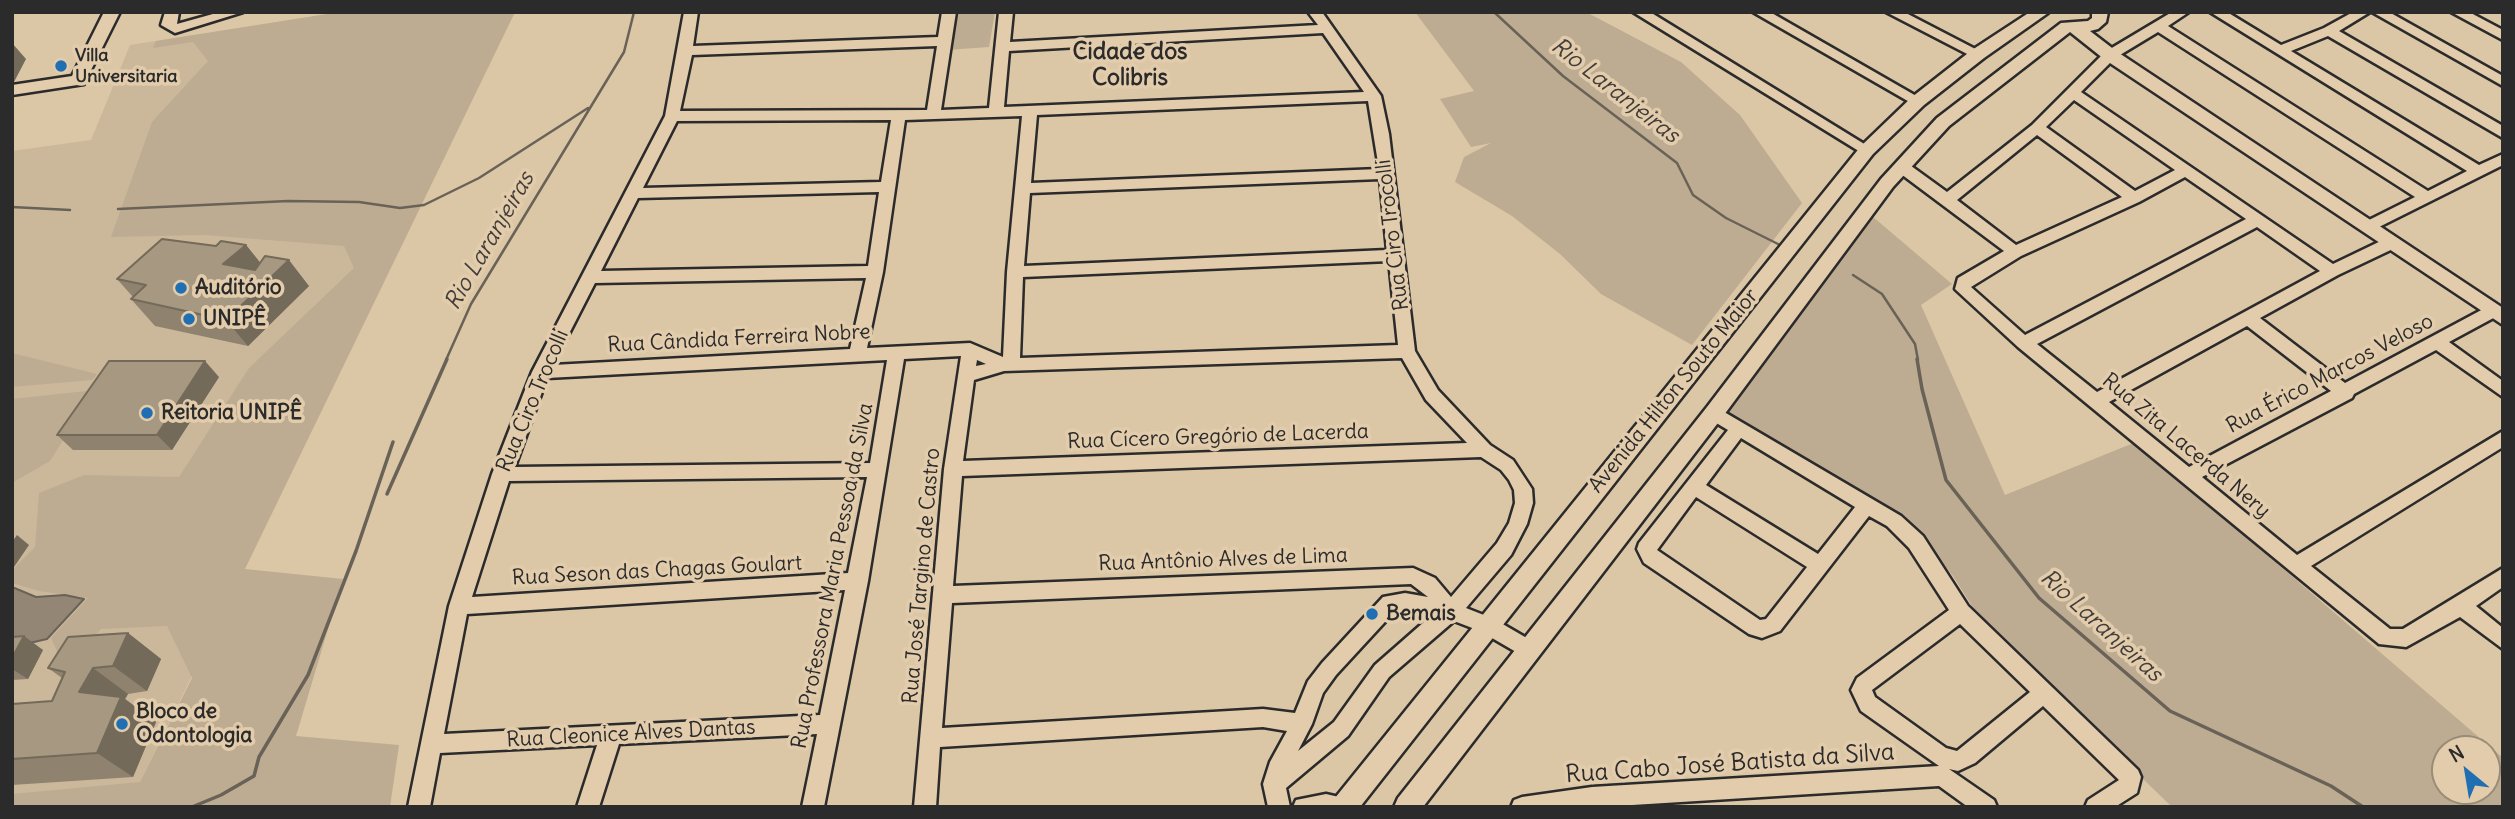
<!DOCTYPE html>
<html>
<head>
<meta charset="utf-8">
<style>
  body { margin:0 }
  #map { position:relative; width:2515px; height:819px; overflow:hidden; background:#dbc6a6; font-family:Delius,sans-serif }
  canvas { display:block }
  .frame { position:absolute; inset:0; border:14px solid #2b2b2b; pointer-events:none }
  .north { position:absolute; left:2431px; top:735px; width:70px; height:70px; box-sizing:border-box; background:#e2ccab; border:2px solid #998c78; border-radius:50%; rotate:330deg; font-size:19px; font-weight:700; line-height:28px; text-align:center; color:#2b2b2b }
  .north::after { content:''; display:block; margin:auto; width:24px; height:32px; background:#1f6fb2; clip-path:polygon(50% 0,100% 100%,50% 72%,0 100%) }
</style>
</head>
<body>
<div id="map">
<canvas width="2515" height="819"></canvas>
<div class="frame"></div>
<div class="north">N</div>
</div>
<script>
const context = document.querySelector('canvas').getContext('2d');
context.lineJoin = 'round';
function fill(path, color) { context.fillStyle = color; context.fill(path, 'evenodd'); }
const shape = rows => new Path2D(rows.map(r => 'M' + r).join(''));
function stroke(path, color, width, dash) { context.strokeStyle = color; context.lineWidth = width; context.lineCap = dash ? 'butt' : 'round'; context.setLineDash(dash || []); context.stroke(path); }
function label(font, color, halo, rows, align = 'center') {
  context.font = font + ' Delius,sans-serif'; context.lineWidth = 7; context.setLineDash([]); context.textBaseline = 'middle'; context.strokeStyle = halo; context.fillStyle = color; for (const [text, x, y, turn = 0] of rows) {
    context.save(); context.translate(x, y); context.rotate((+turn || 0) * Math.PI / 180); context.textAlign = isNaN(turn) ? turn : align; if (halo) context.strokeText(text, 0, 0); context.fillText(text, 0, 0); context.restore();
  }
}
fill(shape([
  [340,12,515,12,128,807,12,807,12,151,91,140,130,45]
]), '#cbb89b');
fill(shape([
  [340,12,515,12,245,569,343,579,296,736,399,745,390,807,12,807,12,794,140,782,192,678,167,626,101,629,65,669,51,638,88,598,39,591,12,583,12,570,35,547,39,493,84,475,179,477,249,368,354,268,344,246,204,235,111,237,152,122,208,61,193,42,153,48,156,41],
  [954,12,995,12,989,47,947,50],
  [1415,12,1586,12,1681,62,1740,115,1802,203,1692,345,1601,294,1560,254,1512,216,1455,182,1464,157,1491,143,1471,147,1440,99,1474,91],
  [1866,211,1952,284,1921,305,2005,495,2136,442,2503,758,2503,807,2172,807,1984,625,1953,576,1916,530,1879,502,1722,411],
  [2445,749,2487,749,2487,791,2445,791],
  [12,353,97,374,92,380,12,387],
  [95,390,50,461,12,483,12,399]
]), '#beac92');
const water = shape([
  [12,587,36,597,65,595,84,599,47,639,12,647,12,587]
]);
fill(water, '#938674');
stroke(water, '#696257', 2);
stroke(shape([
  [1494,12,1563,76,1677,163,1693,195,1726,218,1778,244],
  [12,207,70,210],
  [118,209,288,201,359,202,400,208,424,205,479,178,588,108],
  [1853,275,1882,294,1915,344,1918,360],
  [446,360,471,304,624,52,634,12]
]), '#696257', 2.5);
stroke(shape([
  [1917,359,1922,389,1946,480,2039,598,2170,711,2331,786,2363,807],
  [387,494,447,359],
  [192,807,221,795,254,776,259,757,308,675,356,551,393,442]
]), '#696257', 3.5);
const minor = shape([
  [165,12,179,12,177,24,220,12,243,12,175,33,161,25,165,12],
  [684,12,698,12,693,46,938,37,942,12,956,12,941,110,989,108,999,12,1013,12,1010,42,1318,25,1308,12,1322,12,1381,96,1389,134,1415,351,1438,390,1490,445,1513,460,1532,489,1533,503,1527,524,1511,555,1466,608,1494,619,1537,644,1540,650,1537,656,1530,659,1523,656,1480,631,1454,621,1389,677,1348,736,1286,788,1290,807,1268,807,1263,784,1270,762,1287,731,1263,727,940,747,936,807,914,807,944,469,961,356,904,359,868,581,824,807,802,807,817,734,619,744,599,807,577,807,597,745,440,753,430,807,408,807,449,606,492,474,532,372,665,116,684,12],
  [1323,33,1364,92,1004,107,1009,51,1323,33],
  [937,46,927,110,680,111,692,55,937,46],
  [1368,101,1379,169,1031,183,1037,115,1368,101],
  [1022,116,1007,272,1003,357,970,343,867,348,883,272,905,120,1022,116],
  [891,120,881,182,643,188,677,121,891,120],
  [1380,179,1387,250,1024,266,1030,193,1380,179],
  [879,192,868,266,601,271,638,198,879,192],
  [1389,261,1398,345,1020,358,1023,277,1389,261],
  [866,278,850,349,553,365,595,283,866,278],
  [1402,358,1426,400,1467,443,963,461,974,380,1004,371,1402,358],
  [887,360,870,463,515,467,547,378,887,360],
  [977,360,986,364,976,366,977,360],
  [1481,457,1501,470,1509,480,1514,490,1515,503,1509,523,1497,543,1451,597,1435,578,1413,568,953,586,962,476,1481,457],
  [867,477,848,573,472,597,509,481,867,477],
  [1411,584,1428,597,1405,593,1383,597,1322,663,1308,681,1295,713,1263,709,942,728,952,603,1411,584],
  [845,590,820,715,444,734,467,614,845,590],
  [1405,609,1432,615,1375,665,1334,722,1298,751,1312,724,1323,693,1336,675,1395,611,1405,609],
  [1633,12,1650,12,1874,150,1867,155,1862,153,1633,12],
  [1753,12,1770,12,1925,101,1923,104,1913,104,1753,12],
  [1886,12,1904,12,1985,54,1983,57,1973,57,1886,12],
  [2172,12,2189,12,2168,26,2428,191,2467,171,2210,12,2227,12,2281,45,2324,28,2353,12,2370,12,2339,31,2503,126,2503,138,2328,36,2291,51,2479,165,2503,154,2503,165,2367,233,2359,228,2361,224,2415,197,2158,32,2115,58,2081,92,2333,264,2385,239,2397,239,2399,243,2397,247,2338,275,2260,318,2345,383,2487,307,2499,307,2501,311,2499,315,2449,342,2503,381,2503,397,2436,350,2354,394,2352,398,2202,477,2297,555,2503,431,2503,447,2311,566,2390,629,2403,629,2503,568,2503,587,2476,606,2503,628,2503,649,2460,617,2406,647,2379,644,2018,347,1955,289,1958,278,2004,251,1897,171,1894,167,1897,163,1907,163,1947,192,2032,125,2105,52,2172,12],
  [2074,100,2175,170,2135,191,2046,127,2074,100],
  [2037,135,2122,197,2016,245,1957,200,2037,135],
  [2185,177,2246,219,2025,335,1971,287,2021,256,2139,202,2185,177],
  [2257,227,2320,271,2097,392,2037,344,2257,227],
  [2247,326,2331,391,2189,467,2109,402,2247,326],
  [2372,12,2389,12,2503,76,2503,86,2372,12],
  [2451,12,2469,12,2503,30,2503,40,2451,12],
  [1714,406,1901,516,1923,536,1968,606,2138,770,2141,777,2137,793,2115,807,2085,807,2088,800,2119,780,2043,706,1975,763,1958,771,1949,769,1994,800,1997,807,1968,807,1939,786,1600,807,1511,807,1514,800,1522,797,1592,787,1939,766,1861,711,1851,690,1857,678,1949,610,1909,548,1887,526,1869,516,1780,631,1762,638,1749,634,1644,563,1637,549,1639,543,1728,430,1708,418,1705,413,1708,408,1714,406],
  [1741,438,1855,507,1818,554,1706,485,1741,438],
  [1696,497,1807,567,1766,619,1760,620,1657,550,1696,497],
  [1960,624,2030,692,1957,751,1946,748,1875,697,1872,690,1960,624],
  [1326,794,1352,800,1355,807,1293,807,1296,800,1326,794]
]);
const major = shape([
  [104,12,120,12,84,84,12,95,12,85,72,76,104,12],
  [2030,12,2048,13,1984,58,1924,105,1873,154,1360,807,1331,807,1335,798,1861,146,1912,97,1972,50,2030,12],
  [2092,12,2108,12,2106,22,2098,29,2090,31,2116,51,2503,308,2503,325,2104,59,2070,32,1949,126,1893,187,1721,419,1423,807,1394,807,1398,798,1707,407,1881,179,1937,118,2061,23,2088,21,2092,18,2092,12]
]);
stroke(minor, '#2b2b2b', 5);
stroke(major, '#2b2b2b', 5);
fill(minor, '#e2ccab');
fill(major, '#e2ccab');
fill(shape([
  [246,245,260,263,309,286,248,346,155,326,131,299,133,297,117,279,216,246],
  [219,377,172,450,73,450,57,435],
  [128,633,161,659,147,691,128,694,125,699,156,722,133,777,12,785,12,704,52,701,62,678,48,668],
  [12,637,43,650,28,679,12,680]
]), '#8f836f');
fill(shape([
  [12,43,26,59,14,82,12,83],
  [246,245,267,271,244,291,223,264],
  [289,260,309,286,248,346,226,320],
  [205,361,219,377,172,450,157,435],
  [17,535,29,545,14,567,12,565,12,542],
  [128,633,161,659,147,691,113,666],
  [24,636,43,650,28,679,12,669,12,658],
  [93,668,128,694,125,699,156,722,133,777,97,753,79,692]
]), '#746a5a');
const building = shape([
  [162,239,216,246,221,241,246,245,223,264,255,270,265,256,289,260,226,320,131,299,146,285,117,279,162,239],
  [109,361,205,361,157,435,57,435,109,361],
  [128,633,113,666,93,668,79,692,121,697,97,753,12,759,12,704,52,701,65,672,48,668,68,637,128,633],
  [24,636,12,658,12,637,24,636]
]);
fill(building, '#a69881');
stroke(building, '#746a5a', 2);
for (const [x, y, r, color] of [
  [61,66,7,"#1f6fb2"],
  [181,288,7,"#1f6fb2"],
  [189,319,7,"#1f6fb2"],
  [147,413,7,"#1f6fb2"],
  [1372,614,7,"#1f6fb2"],
  [122,724,7,"#1f6fb2"]
]) { const dot = new Path2D(); dot.arc(x, y, r, 0, 2 * Math.PI); context.fillStyle = color; context.fill(dot); stroke(dot, '#e2ccab', 2.5); }
label('bold 18px', '#2b2b2b', '#e2ccab', [
  ["Villa",75,56],
  ["Universitaria",75,77]
], 'left');
label('21px', '#2b2b2b', '#e2ccab', [
  ["Rua Ciro Trocolli",1393,235,-97],
  ["Rua Cândida Ferreira Nobre",739,339,-3],
  ["Rua Érico Marcos Veloso",2330,374,-28],
  ["Avenida Hilton Souto Maior",1674,391,-51],
  ["Rua Ciro Trocolli",533,401,-67],
  ["Rua Cícero Gregório de Lacerda",1218,437,-2],
  ["Rua Zita Lacerda Nery",2186,446,40],
  ["Rua Antônio Alves de Lima",1223,560,-2],
  ["Rua Seson das Chagas Goulart",657,571,-3],
  ["Rua Professora Maria Pessoa da Silva",833,576,-79],
  ["Rua José Targino de Castro",922,576,-85],
  ["Rua Cleonice Alves Dantas",631,734,-3]
]);
label('bold 21px', '#2b2b2b', '#e2ccab', [
  ["Auditório",195,288],
  ["UNIPÊ",203,319],
  ["Reitoria UNIPÊ",161,413],
  ["Bemais",1386,614],
  ["Bloco de",136,712],
  ["Odontologia",136,736]
], 'left');
label('bold 23px', '#2b2b2b', '#e2ccab', [
  ["Cidade dos",1130,52],
  ["Colibris",1130,78]
]);
label('italic 23px', '#403d3a', '#e2ccab', [
  ["Rio Laranjeiras",1615,91,38],
  ["Rio Laranjeiras",490,241,-60],
  ["Rio Laranjeiras",2101,626,42]
]);
label('24px', '#2b2b2b', '#e2ccab', [
  ["Rua Cabo José Batista da Silva",1730,764,-4]
]);
</script>
</body>
</html>
